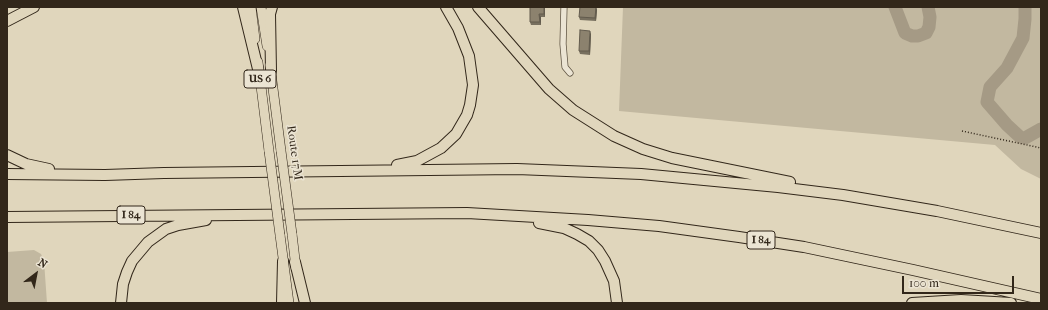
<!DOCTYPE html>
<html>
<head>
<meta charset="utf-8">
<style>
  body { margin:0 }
  #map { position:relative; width:1048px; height:310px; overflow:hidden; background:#e0d6bc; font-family:"IM FELL French Canon",serif }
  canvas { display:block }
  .frame { position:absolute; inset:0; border:8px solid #32271a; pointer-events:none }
  .north { position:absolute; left:16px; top:254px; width:40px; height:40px; -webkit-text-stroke:3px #ebe4d3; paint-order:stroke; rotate:32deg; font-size:11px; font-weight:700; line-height:16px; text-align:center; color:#32271a }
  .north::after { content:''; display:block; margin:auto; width:14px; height:18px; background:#32271a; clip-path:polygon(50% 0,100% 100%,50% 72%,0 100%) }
  .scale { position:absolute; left:902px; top:276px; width:112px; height:18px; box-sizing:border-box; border:2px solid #32271a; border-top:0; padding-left:5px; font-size:12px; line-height:14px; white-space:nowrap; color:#32271a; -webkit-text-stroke:3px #ebe4d3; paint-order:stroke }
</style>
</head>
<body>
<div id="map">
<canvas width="1048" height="310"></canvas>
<div class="frame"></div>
<div class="north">N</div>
<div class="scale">100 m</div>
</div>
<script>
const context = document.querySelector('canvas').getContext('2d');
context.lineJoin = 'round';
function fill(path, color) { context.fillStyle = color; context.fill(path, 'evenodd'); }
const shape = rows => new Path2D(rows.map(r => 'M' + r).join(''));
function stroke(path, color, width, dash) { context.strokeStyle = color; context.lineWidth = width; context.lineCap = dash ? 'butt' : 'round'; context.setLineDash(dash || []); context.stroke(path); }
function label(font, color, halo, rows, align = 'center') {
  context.font = font + ' "IM FELL French Canon",serif'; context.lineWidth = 3; context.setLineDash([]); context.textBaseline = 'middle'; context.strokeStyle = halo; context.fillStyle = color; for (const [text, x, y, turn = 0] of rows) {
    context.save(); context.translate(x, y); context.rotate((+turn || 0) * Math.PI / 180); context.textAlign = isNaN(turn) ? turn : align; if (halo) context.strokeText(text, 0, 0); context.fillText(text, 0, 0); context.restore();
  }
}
fill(shape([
  [623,7,1041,7,1041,179,1021,169,995,145,619,111],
  [34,250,41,254,44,261,47,303,7,303,7,252]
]), '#c2b8a0');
stroke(shape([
  [895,7,905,33,912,36,918,36,926,33,929,27,930,17,928,7],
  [1025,7,1025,19,1023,38,1007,68,990,87,987,102,1007,125,1020,137,1025,138,1041,129]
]), '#a59a85', 13);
const minor = shape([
  [564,7,563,44,565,67,570,73]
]);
const primary = shape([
  [251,7,255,39],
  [261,7,267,46],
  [258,62,269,151],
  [270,65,281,151],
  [292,234,296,268],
  [280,235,289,303]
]);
const motorway = shape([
  [243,7,258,69],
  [478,7,549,89,573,110,614,136,643,149,672,158,790,182],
  [7,21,34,7],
  [271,71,270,14,272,7],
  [7,155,26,164,49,169],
  [397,165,417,161,441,148,456,134,467,115,470,105,473,85,469,56,458,28,446,7],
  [7,174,105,175,164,173,517,169,641,174,778,187,843,195,937,211,1041,233],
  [7,217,467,213,588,220,659,226,739,237,804,247,913,270,1041,299],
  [539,223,564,228,577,234,589,241,598,250,605,261,614,281,617,303],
  [295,262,305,303],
  [121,303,123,284,127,272,132,261,148,242,166,229,178,225,206,220],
  [282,303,283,261],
  [912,303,961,300,1011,303]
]);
stroke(minor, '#5e5342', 7);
stroke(primary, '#32271a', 10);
stroke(motorway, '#32271a', 12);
stroke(shape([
  [962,131,1041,148]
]), '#32271a', 1.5, [1, 2]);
stroke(minor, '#ebe4d3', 5.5);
stroke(primary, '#e0d6bc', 9);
stroke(motorway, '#e0d6bc', 10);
const primaryBridge = shape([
  [269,151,280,235],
  [281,151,292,234]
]);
stroke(primaryBridge, '#32271a', 10, []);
stroke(primaryBridge, '#e0d6bc', 9);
fill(shape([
  [526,7,545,7,545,17,541,17,541,25,531,25,530,22,530,8,527,8],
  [596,7,597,10,596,21,580,20,579,17],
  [591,34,590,55,580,54,579,51]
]), '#78705f');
fill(shape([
  [544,7,545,7,545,17,544,14],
  [596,7,597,10,596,21,595,18],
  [539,14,541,17,541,25,540,22],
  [590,31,591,34,590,55,589,51]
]), '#625b4d');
const building = shape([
  [530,7,544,7,544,14,539,14,540,22,530,22,530,7],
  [580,7,596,7,595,18,579,17,580,7],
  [580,30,590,31,589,51,579,51,580,30]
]);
fill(building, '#8c826e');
stroke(building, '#625b4d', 1);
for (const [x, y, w] of [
  [260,79,32],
  [131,215,28],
  [761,240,28]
]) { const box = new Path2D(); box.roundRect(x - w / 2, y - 9, w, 18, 3); context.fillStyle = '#ebe4d3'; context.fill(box); stroke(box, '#32271a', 1); }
label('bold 11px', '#32271a', null, [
  ["US 6",260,79],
  ["I 84",131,215],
  ["I 84",761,240]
]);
label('12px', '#32271a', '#ebe4d3', [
  ["Route 17M",294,153,82]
]);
</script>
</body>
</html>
